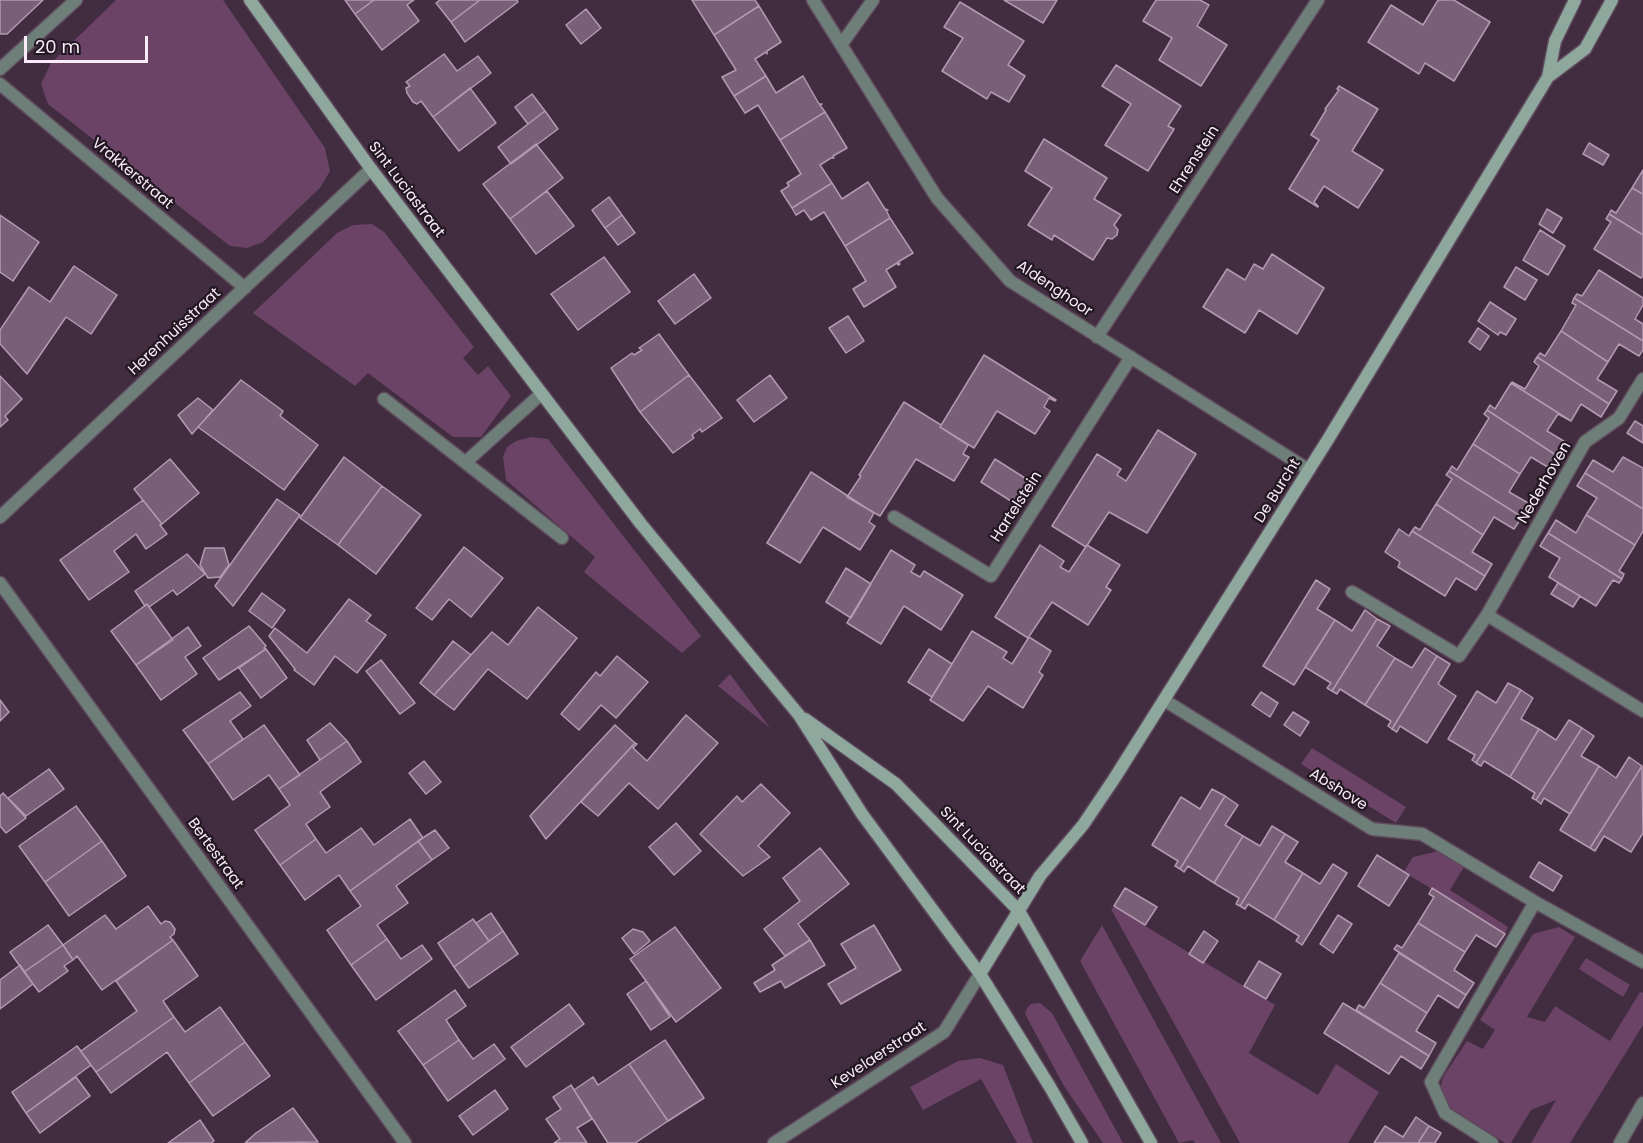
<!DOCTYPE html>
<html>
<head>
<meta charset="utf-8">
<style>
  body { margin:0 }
  #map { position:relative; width:1643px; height:1143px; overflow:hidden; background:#422c40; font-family:Poppins,sans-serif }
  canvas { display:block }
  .scale { position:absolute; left:24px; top:36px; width:124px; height:27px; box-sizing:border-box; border:3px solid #faebf8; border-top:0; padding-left:8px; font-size:18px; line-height:21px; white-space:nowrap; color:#faebf8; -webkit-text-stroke:4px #221821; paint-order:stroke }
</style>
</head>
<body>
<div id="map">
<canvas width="1643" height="1143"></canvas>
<div class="scale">20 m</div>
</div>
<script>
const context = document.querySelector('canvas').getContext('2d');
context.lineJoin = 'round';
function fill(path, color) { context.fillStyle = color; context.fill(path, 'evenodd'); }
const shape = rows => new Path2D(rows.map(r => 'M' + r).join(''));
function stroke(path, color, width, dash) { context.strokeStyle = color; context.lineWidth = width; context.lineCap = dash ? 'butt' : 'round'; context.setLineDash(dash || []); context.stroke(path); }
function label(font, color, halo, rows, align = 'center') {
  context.font = font + ' Poppins,sans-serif'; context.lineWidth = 4.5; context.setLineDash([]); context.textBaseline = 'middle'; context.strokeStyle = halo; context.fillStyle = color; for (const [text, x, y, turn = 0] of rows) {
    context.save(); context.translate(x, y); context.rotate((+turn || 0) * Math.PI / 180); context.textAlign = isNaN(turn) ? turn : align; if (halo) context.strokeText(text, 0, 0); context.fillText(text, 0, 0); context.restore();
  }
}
fill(shape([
  [116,0,223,0,325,148,330,171,320,188,263,242,247,248,230,246,48,104,41,84,51,63],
  [372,224,384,232,474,347,463,358,478,375,488,366,511,396,481,437,453,437,368,373,355,386,253,313,337,233,353,225],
  [531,437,548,439,701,636,682,653,584,572,595,557,506,480,503,457,507,447,516,441],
  [730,674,770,728,718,686],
  [1312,748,1406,807,1396,823,1301,764],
  [1439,851,1464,867,1450,890,1508,927,1505,934,1404,872,1413,857],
  [1114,907,1275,1005,1249,1053,1318,1095,1336,1064,1379,1092,1348,1143,1240,1143,1111,909],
  [1102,925,1221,1143,1195,1143,1193,1140,1179,1143,1080,961],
  [1559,927,1575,937,1527,1017,1545,1022,1555,1006,1610,1041,1640,992,1643,993,1643,1025,1570,1143,1531,1143,1556,1100,1531,1110,1511,1143,1505,1143,1446,1105,1441,1092,1441,1085,1443,1077,1467,1041,1483,1049,1495,1030,1480,1020,1533,934],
  [1586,958,1630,985,1623,997,1579,969],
  [1040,1003,1052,1013,1123,1143,1103,1143,1064,1086,1025,1014,1027,1008,1031,1004],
  [980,1058,1003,1065,1033,1143,1017,1143,981,1079,923,1110,910,1087,958,1061]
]), '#6a4366');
const building = shape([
  [0,0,43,0,7,34,0,34,0,0],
  [345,0,374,0,355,14,345,0],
  [374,0,414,0,407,5,419,21,382,50,355,14,374,0],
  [440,0,480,0,451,22,436,3,440,0],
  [480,0,517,0,518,2,465,42,451,22,480,0],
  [692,0,755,0,759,6,714,35,692,0],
  [1004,0,1057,0,1043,23,1004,0],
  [1156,0,1200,0,1209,5,1197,26,1227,45,1201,86,1159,60,1172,38,1143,21,1156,0],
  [1438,0,1454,0,1490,22,1454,81,1425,63,1419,74,1368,42,1391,5,1423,25,1438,0],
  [960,2,1024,41,1008,65,1025,76,1009,102,991,92,987,99,942,71,963,38,944,27,960,2],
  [759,6,781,42,767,51,767,54,766,52,755,59,766,76,734,96,722,77,736,70,714,35,759,6],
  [586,9,601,28,581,44,566,25,586,9],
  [444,54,457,71,478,56,491,73,433,117,421,101,417,104,413,102,407,93,406,88,410,86,406,82,444,54],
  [1116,65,1181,106,1168,126,1174,129,1148,171,1105,145,1131,104,1102,86,1116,65],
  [766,76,776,93,803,76,819,104,822,104,820,105,825,112,780,140,758,105,745,113,734,96,766,76],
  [1339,86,1378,109,1352,151,1383,170,1358,208,1324,186,1314,202,1318,206,1318,207,1289,189,1319,140,1311,135,1326,110,1325,109,1339,90,1337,89,1339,86],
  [470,88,496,123,459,151,433,117,470,88],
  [532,94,545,111,528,124,515,107,532,94],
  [545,111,558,129,511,164,498,147,545,111],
  [825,112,847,148,833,156,834,158,831,158,820,165,832,183,792,208,781,191,789,186,787,183,801,174,780,140,825,112],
  [1044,139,1107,178,1094,199,1121,215,1114,225,1118,230,1117,235,1112,239,1107,238,1093,260,1054,235,1052,240,1028,225,1052,188,1025,171,1044,139],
  [1589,143,1609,155,1603,165,1583,154,1589,143],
  [536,144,563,178,510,219,483,184,536,144],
  [1643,170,1643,194,1632,188,1643,170],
  [868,182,885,209,888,210,886,210,890,218,845,246,824,212,811,220,804,210,796,215,792,208,832,183,842,199,868,182],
  [1632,188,1643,194,1643,235,1609,214,1611,210,1616,213,1632,188],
  [547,191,574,226,536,254,510,219,547,191],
  [609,197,622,215,605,228,592,210,609,197],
  [1547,209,1562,218,1553,233,1539,224,1547,209],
  [1609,214,1643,235,1643,276,1641,278,1594,249,1611,222,1606,219,1609,214],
  [0,215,39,242,13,281,0,272,0,215],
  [622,215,635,233,618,245,605,228,622,215],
  [890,218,913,253,898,262,900,264,898,265,897,263,886,270,896,287,864,307,853,289,866,281,845,246,890,218],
  [1540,230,1565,246,1548,275,1523,260,1540,230],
  [1272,254,1324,288,1297,334,1259,310,1245,333,1203,307,1227,269,1245,280,1254,264,1263,269,1272,254],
  [604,257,630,292,578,330,551,294,604,257],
  [74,266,117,295,91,334,66,317,27,374,0,344,0,330,29,287,50,302,74,266],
  [1516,267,1537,280,1525,300,1504,287,1516,267],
  [1599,270,1643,298,1643,305,1635,319,1643,324,1643,341,1574,298,1577,294,1582,296,1599,270],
  [694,274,711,298,675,324,658,301,694,274],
  [1574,298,1643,341,1643,350,1639,356,1619,344,1608,362,1561,331,1576,305,1572,303,1574,298],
  [1490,302,1516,319,1506,335,1500,332,1498,335,1478,321,1490,302],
  [848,316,864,341,846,353,829,328,848,316],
  [1478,328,1489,336,1480,350,1469,342,1478,328],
  [1561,331,1608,362,1597,379,1617,391,1609,404,1537,357,1540,353,1545,356,1561,331],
  [659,334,689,375,640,412,611,368,632,353,634,355,642,350,639,348,659,334],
  [984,355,1056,400,1055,401,1049,398,1044,407,1050,411,1035,434,997,411,974,448,940,427,984,355],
  [1537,357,1609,404,1601,417,1581,404,1571,421,1511,383,1512,382,1525,389,1539,366,1534,362,1537,357],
  [689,375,722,418,702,432,700,429,692,435,694,438,673,453,640,412,689,375],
  [770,375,787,398,754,422,737,400,770,375],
  [0,376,22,399,5,416,8,420,0,427,0,376],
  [241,380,283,411,280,416,318,445,284,490,198,427,241,380],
  [1511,383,1571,421,1558,414,1547,431,1567,443,1559,457,1487,410,1490,405,1495,409,1511,383],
  [198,398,213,410,192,434,178,415,198,398],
  [904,402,941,425,940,427,968,445,963,454,969,457,954,481,916,459,880,516,847,497,861,476,859,475,904,402],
  [1487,410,1559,457,1551,469,1531,457,1520,474,1473,444,1489,418,1484,414,1487,410],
  [1635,421,1643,426,1643,443,1627,433,1635,421],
  [1158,430,1196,454,1147,533,1109,512,1086,547,1052,526,1097,454,1121,469,1117,475,1126,481,1158,430],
  [1473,444,1520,474,1509,492,1530,504,1522,517,1449,471,1452,466,1457,470,1473,444],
  [344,457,382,486,338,545,300,518,344,457],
  [1623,457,1643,468,1643,509,1585,473,1593,460,1613,472,1623,457],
  [170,459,199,493,162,524,134,489,170,459],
  [995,459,1028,480,1014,503,981,482,995,459],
  [1449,471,1522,517,1514,529,1494,517,1483,535,1436,504,1452,479,1446,475,1449,471],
  [811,472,874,513,869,522,875,526,860,550,823,527,800,563,767,543,811,472],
  [1585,473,1643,509,1643,531,1635,545,1586,515,1597,498,1577,486,1585,473],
  [382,486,421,515,376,574,338,545,382,486],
  [277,499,300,515,233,606,215,586,277,499],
  [143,500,162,524,160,525,167,534,146,549,136,534,114,551,129,572,89,600,60,560,143,500],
  [1436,504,1483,535,1472,552,1492,564,1485,576,1412,531,1415,527,1420,530,1436,504],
  [1586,515,1635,545,1619,571,1624,574,1622,579,1548,533,1556,520,1576,533,1586,515],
  [1399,529,1409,536,1412,531,1485,576,1476,590,1456,578,1445,596,1398,567,1400,562,1385,552,1399,529],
  [1548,533,1622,579,1619,583,1613,580,1596,606,1549,577,1560,558,1540,546,1548,533],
  [1040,545,1064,561,1060,567,1069,572,1087,545,1120,565,1106,587,1111,590,1088,625,1052,602,1028,638,995,617,1040,545],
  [464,547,503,578,471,617,449,599,432,620,416,608,464,547],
  [205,548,224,548,229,565,220,577,208,578,200,565,205,548],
  [891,550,915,565,911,572,920,577,924,571,963,595,941,630,904,606,881,644,847,623,891,550],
  [187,554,205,574,177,595,173,590,149,607,147,604,145,606,135,591,187,554],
  [846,568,871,584,851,618,826,602,846,568],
  [1316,580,1330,589,1317,609,1335,620,1294,685,1263,666,1316,580],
  [1558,583,1580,596,1573,607,1551,594,1558,583],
  [262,593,285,610,272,628,249,611,262,593],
  [349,599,371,615,366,621,386,635,357,673,335,656,314,685,294,670,295,669,269,636,275,628,307,653,349,599],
  [147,604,173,640,136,665,111,631,147,604],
  [538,607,577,638,527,699,488,669,454,710,434,695,492,632,508,645,538,607],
  [1365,610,1377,619,1332,691,1327,688,1331,683,1305,667,1335,620,1352,631,1365,610],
  [1377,619,1390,626,1377,646,1395,658,1365,705,1340,689,1337,694,1332,691,1377,619],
  [249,626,266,646,264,648,266,649,219,680,203,658,249,626],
  [188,627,201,646,185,657,197,674,161,700,136,665,188,627],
  [972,631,1007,652,1003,658,1012,664,1029,637,1051,651,1039,672,1043,675,1023,708,988,686,963,721,930,700,972,631],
  [453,641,471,655,434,695,420,683,453,641],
  [1425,648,1437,656,1392,729,1388,726,1391,721,1365,705,1395,658,1412,668,1425,648],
  [266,649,287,678,261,698,239,668,266,649],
  [929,649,952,664,932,697,908,682,929,649],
  [617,656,648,682,616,718,601,705,579,730,561,714,596,672,600,676,617,656],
  [1437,656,1450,664,1438,684,1456,696,1427,743,1400,726,1397,732,1392,729,1437,656],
  [381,660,415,703,400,714,366,671,381,660],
  [1508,683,1521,690,1476,763,1472,760,1475,755,1448,739,1477,691,1496,703,1508,683],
  [1521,690,1533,698,1521,719,1539,729,1510,777,1484,761,1481,766,1476,763,1521,690],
  [240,692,251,706,230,721,243,739,208,764,183,730,240,692],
  [1261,692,1278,703,1270,717,1252,705,1261,692],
  [0,700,9,712,0,721,0,700],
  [1293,712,1309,722,1300,736,1284,725,1293,712],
  [686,715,718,743,658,809,629,783,598,816,581,802,635,743,637,744,633,748,647,761,686,715],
  [1569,720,1582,728,1536,800,1532,798,1535,793,1510,777,1539,729,1556,740,1569,720],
  [330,723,347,741,320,760,307,740,330,723],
  [264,725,300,775,279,789,269,775,233,800,208,764,264,725],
  [615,725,635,743,546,839,530,816,615,725],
  [1582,728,1594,736,1581,756,1599,766,1570,814,1544,798,1541,804,1536,800,1582,728],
  [347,741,361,762,320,792,330,807,306,824,316,839,280,865,255,830,290,805,279,789,347,741],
  [1629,757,1642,766,1590,848,1560,830,1599,766,1616,778,1629,757],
  [424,761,441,782,426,794,409,773,424,761],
  [1642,766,1643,833,1631,852,1604,836,1595,851,1590,848,1642,766],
  [49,769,64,789,26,816,8,798,49,769],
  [761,784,790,813,758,846,770,857,743,876,700,834,737,796,742,802,761,784],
  [1212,789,1225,796,1180,869,1175,866,1178,861,1152,845,1181,797,1200,809,1212,789],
  [3,793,26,818,6,833,0,826,0,796,3,793],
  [1225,796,1238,805,1225,825,1243,836,1214,883,1188,866,1184,872,1180,869,1225,796],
  [76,806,102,841,45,882,19,846,76,806],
  [410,819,423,838,350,891,339,875,305,900,280,865,316,839,326,853,361,828,374,845,410,819],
  [676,823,701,851,674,875,649,847,676,823],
  [1272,826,1285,834,1240,906,1236,904,1239,898,1214,883,1243,836,1260,846,1272,826],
  [435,830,449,848,432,860,418,841,435,830],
  [1285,834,1298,842,1285,862,1303,873,1274,920,1248,904,1245,909,1240,906,1285,834],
  [102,841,126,876,69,916,45,882,102,841],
  [418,841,432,860,396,886,408,903,377,925,387,939,351,965,327,930,361,906,350,891,418,841],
  [820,848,849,884,798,924,810,940,785,956,764,929,800,901,783,878,820,848],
  [1377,855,1409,875,1389,906,1358,886,1377,855],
  [1539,862,1562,876,1553,891,1530,877,1539,862],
  [1333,864,1347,873,1302,945,1296,941,1299,936,1274,920,1303,873,1320,884,1333,864],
  [1125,888,1157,907,1145,925,1114,906,1125,888],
  [1432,888,1505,934,1496,947,1476,935,1465,952,1418,923,1434,897,1429,894,1432,888],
  [148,906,161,924,165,921,170,922,175,929,174,934,170,937,173,940,102,990,77,956,73,960,63,945,105,915,116,929,148,906],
  [491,913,503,931,489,941,476,923,491,913],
  [1338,915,1352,924,1333,953,1320,944,1338,915],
  [473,919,489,941,454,967,438,943,473,919],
  [1418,923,1465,952,1454,970,1474,983,1466,995,1394,949,1397,945,1402,948,1418,923],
  [48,925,63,945,24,972,10,952,48,925],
  [874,925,901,970,841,1004,828,984,856,968,841,944,874,925],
  [675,927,721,988,676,1022,630,959,675,927],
  [633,929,643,932,650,941,634,954,622,938,633,929],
  [503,931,518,954,469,988,454,967,503,931],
  [1204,931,1218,941,1203,963,1189,954,1204,931],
  [387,939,401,959,422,945,432,959,376,1000,351,965,387,939],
  [173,940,198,976,163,1001,174,1017,96,1072,77,1046,81,1051,137,1011,116,981,173,940],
  [810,940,825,965,785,988,781,981,760,992,754,983,775,970,772,965,810,940],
  [63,945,73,960,64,966,68,971,39,992,24,972,63,945],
  [1399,953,1466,995,1458,1008,1438,995,1427,1013,1380,983,1399,953],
  [1259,961,1281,974,1266,999,1244,986,1259,961],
  [20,965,33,984,0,1009,0,980,20,965],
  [646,981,670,1017,651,1030,627,994,646,981],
  [1380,983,1427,1013,1416,1031,1436,1043,1429,1056,1356,1010,1359,1005,1364,1008,1380,983],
  [455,990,466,1006,446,1020,459,1040,423,1065,398,1031,455,990],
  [1343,1003,1429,1056,1421,1069,1401,1056,1389,1074,1324,1033,1343,1003],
  [569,1004,584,1024,526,1067,511,1047,569,1004],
  [220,1007,245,1042,189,1083,167,1052,111,1093,96,1072,174,1017,185,1032,220,1007],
  [459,1040,473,1059,494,1044,505,1059,448,1101,423,1065,459,1040],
  [665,1040,704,1098,668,1121,629,1064,665,1040],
  [245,1042,270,1076,213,1116,189,1083,245,1042],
  [77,1046,91,1065,26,1113,12,1092,77,1046],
  [629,1064,668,1121,635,1143,608,1143,574,1090,593,1077,598,1085,629,1064],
  [76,1077,90,1096,40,1133,26,1113,76,1077],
  [571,1085,592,1119,577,1128,587,1143,554,1143,560,1139,546,1119,561,1109,553,1097,571,1085],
  [495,1090,508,1109,473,1135,459,1116,495,1090],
  [293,1108,318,1142,245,1143,256,1133,293,1108],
  [1416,1117,1429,1126,1418,1143,1374,1143,1385,1126,1403,1137,1416,1117],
  [200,1120,214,1141,211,1143,168,1143,200,1120],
  [1429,1126,1441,1133,1435,1143,1418,1143,1429,1126]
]);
fill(building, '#796076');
stroke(building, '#b499b1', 1.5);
const street = shape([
  [813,0,937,198,1010,281,1309,470],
  [841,45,873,0],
  [0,69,76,0],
  [0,84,245,288],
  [1097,337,1318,0],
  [384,399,562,538],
  [467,461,541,394],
  [0,517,371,169],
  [894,517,991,576,1131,357],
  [0,583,405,1143],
  [1352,592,1459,656,1487,615,1585,442,1619,418,1643,379],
  [1487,615,1643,711],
  [1164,700,1372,829,1422,834,1535,902,1643,962],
  [774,1143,944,1032,980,974],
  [1492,1143,1445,1113,1431,1082,1535,902],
  [1620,1143,1643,1103]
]);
const secondary = shape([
  [250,0,371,169,641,524,799,715,862,814,980,974,1050,1087,1082,1143],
  [1548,77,1585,49,1612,0],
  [805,719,896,784,1019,911,1151,1143],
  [980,974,1040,876,1083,825,1114,779,1327,441,1548,77,1555,41,1575,0]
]);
stroke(street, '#5f4b5d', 15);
stroke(secondary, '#5f4b5d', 15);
stroke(street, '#6e7e78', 12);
stroke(secondary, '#8ea89e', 12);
label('15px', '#faebf8', '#221821', [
  ["Ehrenstein",1195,160,-57],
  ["Vrakkerstraat",132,174,40],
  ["Sint Luciastraat",406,190,53],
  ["Aldenghoor",1054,289,34],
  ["Herenhuisstraat",175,332,-43],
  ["Nederhoven",1545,483,-60],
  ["De Burcht",1278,491,-58],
  ["Hartelstein",1017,507,-57],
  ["Abshove",1338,790,32],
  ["Sint Luciastraat",982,851,46],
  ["Bertestraat",215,854,54],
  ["Kevelaerstraat",879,1056,-33]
]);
</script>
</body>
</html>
